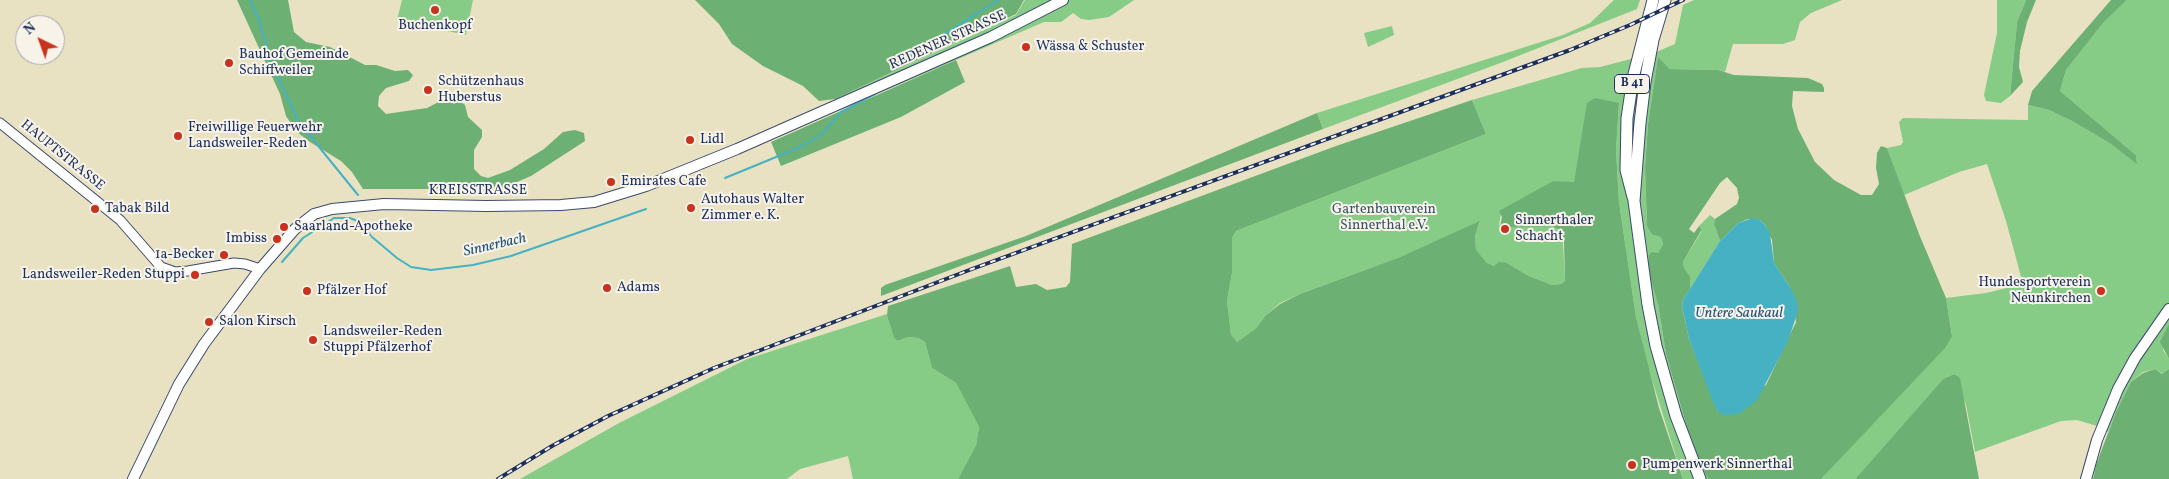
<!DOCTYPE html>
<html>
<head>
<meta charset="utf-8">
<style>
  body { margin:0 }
  #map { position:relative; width:2169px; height:479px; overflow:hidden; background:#e9e2c2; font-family:Vollkorn,serif }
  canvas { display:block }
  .north { position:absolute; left:15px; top:15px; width:50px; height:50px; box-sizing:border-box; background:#f7f3e8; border:1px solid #9fa5b1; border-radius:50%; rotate:318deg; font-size:14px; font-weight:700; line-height:20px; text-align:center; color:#1b2f5e }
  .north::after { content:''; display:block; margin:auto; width:18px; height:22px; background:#c8321e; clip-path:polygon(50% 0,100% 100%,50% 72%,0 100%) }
</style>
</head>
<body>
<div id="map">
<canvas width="2169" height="479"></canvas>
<div class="north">N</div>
</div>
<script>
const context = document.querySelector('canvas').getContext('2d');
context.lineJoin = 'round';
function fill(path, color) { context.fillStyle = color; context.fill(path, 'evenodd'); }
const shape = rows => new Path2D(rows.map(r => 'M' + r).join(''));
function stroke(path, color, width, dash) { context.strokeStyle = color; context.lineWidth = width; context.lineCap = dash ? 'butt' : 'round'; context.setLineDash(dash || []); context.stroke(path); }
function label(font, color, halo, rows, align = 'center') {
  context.font = font + ' Vollkorn,serif'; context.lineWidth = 4; context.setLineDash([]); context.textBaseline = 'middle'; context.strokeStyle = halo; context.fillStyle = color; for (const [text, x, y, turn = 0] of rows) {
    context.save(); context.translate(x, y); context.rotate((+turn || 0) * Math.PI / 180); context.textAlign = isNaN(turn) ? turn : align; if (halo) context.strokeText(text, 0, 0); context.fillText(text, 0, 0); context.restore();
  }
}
fill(shape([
  [402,0,473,0,466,35,397,20],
  [1025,0,1134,0,1109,17,1089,20,1081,19,1073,13,1061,22,1044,22,840,110,835,99,1016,15],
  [1614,0,1640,0,1637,9,1503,62,1323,129,1317,113,1563,35,1590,23],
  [1694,0,1842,0,1811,13,1800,22,1795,40,1783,44,1733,44,1725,72,1718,70,1670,69,1658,58,1648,124,1645,167,1647,226,1661,236,1663,244,1658,253,1658,304,1666,354,1687,428,1708,479,1683,479,1648,367,1636,317,1619,202,1616,150,1619,103,1580,150,1574,183,1553,181,1501,213,1499,225,1507,231,1511,227,1553,225,1560,230,1563,242,1565,281,1561,284,1552,285,1529,276,1507,263,1494,266,1487,263,1476,251,1475,236,1480,222,1400,257,1300,294,1280,303,1265,316,1256,328,1237,342,1231,334,1227,301,1232,273,1232,238,1236,231,1486,134,1472,100,1582,68,1600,67,1654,53,1675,44,1683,5],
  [1997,0,2026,0,2017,22,2010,96,2001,103,1986,101,1984,95,1997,33],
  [2127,0,2169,0,2169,324,2163,350,2169,359,2169,369,2163,374,2155,369,2143,372,2131,382,2116,412,2108,432,2097,426,2077,420,2061,421,1975,452,1966,405,1954,374,1943,379,1855,479,1821,479,1952,335,1946,298,1986,293,2023,284,2006,221,1987,164,1959,172,1904,195,1887,148,1901,145,1903,142,1899,122,1903,118,2028,120,2028,105,2049,110,2072,121,2111,144,2137,163,2136,155,2060,91,2066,70,2104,22],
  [1392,26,1394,35,1368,47,1364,33],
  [1710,215,1715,219,1714,224,1720,241,1690,289,1690,276,1684,268,1683,262,1701,232,1702,229,1699,226],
  [888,306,887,316,894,338,898,341,908,337,918,338,925,342,932,368,956,383,979,427,976,445,958,479,853,479,848,456,800,469,787,479,520,479,619,423,747,359,887,314]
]), '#86cc86');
fill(shape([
  [237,0,288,0,294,32,306,42,330,47,365,65,376,65,395,71,408,70,413,75,409,81,386,88,379,96,378,106,386,114,427,108,452,95,465,105,468,117,482,130,482,137,474,150,474,169,481,176,488,178,510,170,544,149,563,132,575,130,584,133,585,141,531,176,503,188,461,186,431,189,363,189,352,172,341,161,310,142,297,132,286,116,280,94],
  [695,0,1024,0,1016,14,835,99,819,101,803,86,763,66,732,44,719,24],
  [2026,0,2036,0,2027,22,2020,51,2019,67,2023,82,2010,96,2017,22],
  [2111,0,2127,0,2104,22,2066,70,2060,91,2136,155,2137,164,2111,144,2072,121,2049,110,2028,105,2032,91],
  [1658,57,1670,69,1718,70,1734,75,1808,78,1822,84,1824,88,1824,92,1793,91,1792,106,1798,129,1815,162,1834,180,1861,195,1872,195,1879,184,1876,168,1877,153,1881,146,1887,148,1919,234,1946,298,1952,336,1945,348,1821,479,1708,479,1699,460,1687,428,1666,354,1658,304,1648,269,1649,255,1652,252,1658,253,1663,244,1661,237,1652,234,1647,226,1645,167,1648,124],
  [1727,177,1737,188,1739,198,1737,204,1715,219,1714,224,1720,241,1738,223,1748,219,1760,220,1765,225,1772,240,1774,263,1790,287,1796,322,1766,385,1718,412,1689,339,1682,306,1683,300,1690,289,1690,276,1684,268,1683,262,1702,229,1699,226,1694,233,1689,229,1720,183],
  [956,60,965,82,901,117,781,166,771,142],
  [1595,98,1619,103,1616,150,1619,202,1636,317,1659,408,1683,479,958,479,976,445,979,427,956,383,932,368,925,342,918,338,908,337,898,341,894,338,887,316,888,306,1010,266,1016,287,1036,284,1047,290,1066,287,1070,282,1072,244,1336,146,1472,100,1486,134,1236,231,1232,238,1232,273,1227,301,1231,334,1237,342,1256,328,1265,316,1280,304,1300,294,1400,257,1480,221,1475,236,1476,250,1487,263,1494,266,1499,262,1507,263,1529,276,1552,285,1561,284,1565,281,1564,242,1560,230,1553,226,1511,227,1507,231,1499,231,1502,217,1499,211,1553,181,1574,182,1587,103],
  [1317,113,1323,129,881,296,881,288,885,285,1026,236],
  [2169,324,2169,359,2160,342],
  [2155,369,2162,374,2169,369,2169,479,2093,479,2096,465,2116,412,2131,382,2143,373],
  [1954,374,1960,378,1979,479,1855,479,1943,379]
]), '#6cb073');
fill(shape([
  [1753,218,1760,220,1765,225,1770,234,1774,263,1790,287,1797,301,1798,311,1788,341,1757,400,1739,414,1724,415,1718,412,1713,402,1689,339,1682,306,1683,300,1720,241,1738,223]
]), '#46b1c3');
stroke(shape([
  [250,0,259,20,271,62,298,121,358,195],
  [915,53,998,0],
  [725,178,798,148,821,135,841,112,875,94],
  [282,262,303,238,334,218,350,218,360,222,372,237,397,258,411,267,431,270,473,265,511,256,646,209]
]), '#46b1c3', 2);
const tertiary = shape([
  [0,123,120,220,161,267,175,272,188,271,234,263,245,264,260,269]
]);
const secondary = shape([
  [133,479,179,384,204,344,260,269,295,229,314,214,332,209,384,204,486,206,561,205,594,202,646,186,737,149,991,37,1063,0],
  [2086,479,2097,440,2118,389,2135,358,2169,309]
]);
const trunk = shape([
  [1665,0,1653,40,1645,82,1640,123,1634,201,1648,305,1656,346,1676,416,1700,479],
  [1633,197,1626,170,1627,118,1633,78,1653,0]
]);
stroke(tertiary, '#3a4a6d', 11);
stroke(secondary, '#3a4a6d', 12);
stroke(trunk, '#3a4a6d', 13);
stroke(tertiary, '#fff', 9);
stroke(secondary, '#fff', 10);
stroke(trunk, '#fff', 11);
const rail = shape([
  [498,479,552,446,608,416,714,368,972,269,1570,50,1630,25,1683,0]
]);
stroke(rail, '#1b2f5e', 4);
stroke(rail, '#f7f3e8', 2, [5.5]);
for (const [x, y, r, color] of [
  [435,10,5,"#c8321e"],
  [1026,47,5,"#c8321e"],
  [229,63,5,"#c8321e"],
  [428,90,5,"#c8321e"],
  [178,136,5,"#c8321e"],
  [690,140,5,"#c8321e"],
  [611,182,5,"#c8321e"],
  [691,208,5,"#c8321e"],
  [95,209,5,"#c8321e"],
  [284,227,5,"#c8321e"],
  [1505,229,5,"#c8321e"],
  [277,239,5,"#c8321e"],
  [224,255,5,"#c8321e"],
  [195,275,5,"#c8321e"],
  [607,288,5,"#c8321e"],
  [307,291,5,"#c8321e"],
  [2101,291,5,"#c8321e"],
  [209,322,5,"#c8321e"],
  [313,340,5,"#c8321e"],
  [1632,465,5,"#c8321e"]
]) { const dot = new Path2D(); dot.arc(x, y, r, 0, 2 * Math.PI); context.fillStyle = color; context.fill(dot); stroke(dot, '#f7f3e8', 2); }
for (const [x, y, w] of [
  [1632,84,35]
]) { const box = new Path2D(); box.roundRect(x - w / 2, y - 9.5, w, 19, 4); context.fillStyle = '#f7f3e8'; context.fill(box); stroke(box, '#1b2f5e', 1); }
label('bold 12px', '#1b2f5e', null, [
  ["B 41",1632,84]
]);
label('14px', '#1b2f5e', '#f7f3e8', [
  ["Buchenkopf",435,26,"center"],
  ["Wässa & Schuster",1036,47],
  ["Bauhof Gemeinde",239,55],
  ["Schiffweiler",239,71],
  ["Schützenhaus",438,82],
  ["Huberstus",438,98],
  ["Freiwillige Feuerwehr",188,128],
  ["Landsweiler-Reden",188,144],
  ["Lidl",700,140],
  ["Emirates Cafe",621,182],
  ["Autohaus Walter",701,200],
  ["Zimmer e. K.",701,216],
  ["Tabak Bild",105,209],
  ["Sinnerthaler",1515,221],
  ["Schacht",1515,237],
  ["Saarland-Apotheke",294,227],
  ["Imbiss",267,239,"right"],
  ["1a-Becker",214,255,"right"],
  ["Landsweiler-Reden Stuppi",185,275,"right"],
  ["Hundesportverein",2091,283,"right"],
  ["Neunkirchen",2091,299,"right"],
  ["Adams",617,288],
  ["Pfälzer Hof",317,291],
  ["Salon Kirsch",219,322],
  ["Landsweiler-Reden",323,332],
  ["Stuppi Pfälzerhof",323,348],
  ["Pumpenwerk Sinnerthal",1642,465]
], 'left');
label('14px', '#1b2f5e', '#f7f3e8', [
  ["REDENER STRASSE",948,41,-24],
  ["HAUPTSTRASSE",62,156,39],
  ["KREISSTRASSE",478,191]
]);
label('14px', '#365668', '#f7f3e8', [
  ["Gartenbauverein",1384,210],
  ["Sinnerthal e.V.",1384,226]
]);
label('italic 15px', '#28567c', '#f7f3e8', [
  ["Sinnerbach",495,246,-13],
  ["Untere Saukaul",1739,314]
]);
</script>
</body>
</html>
